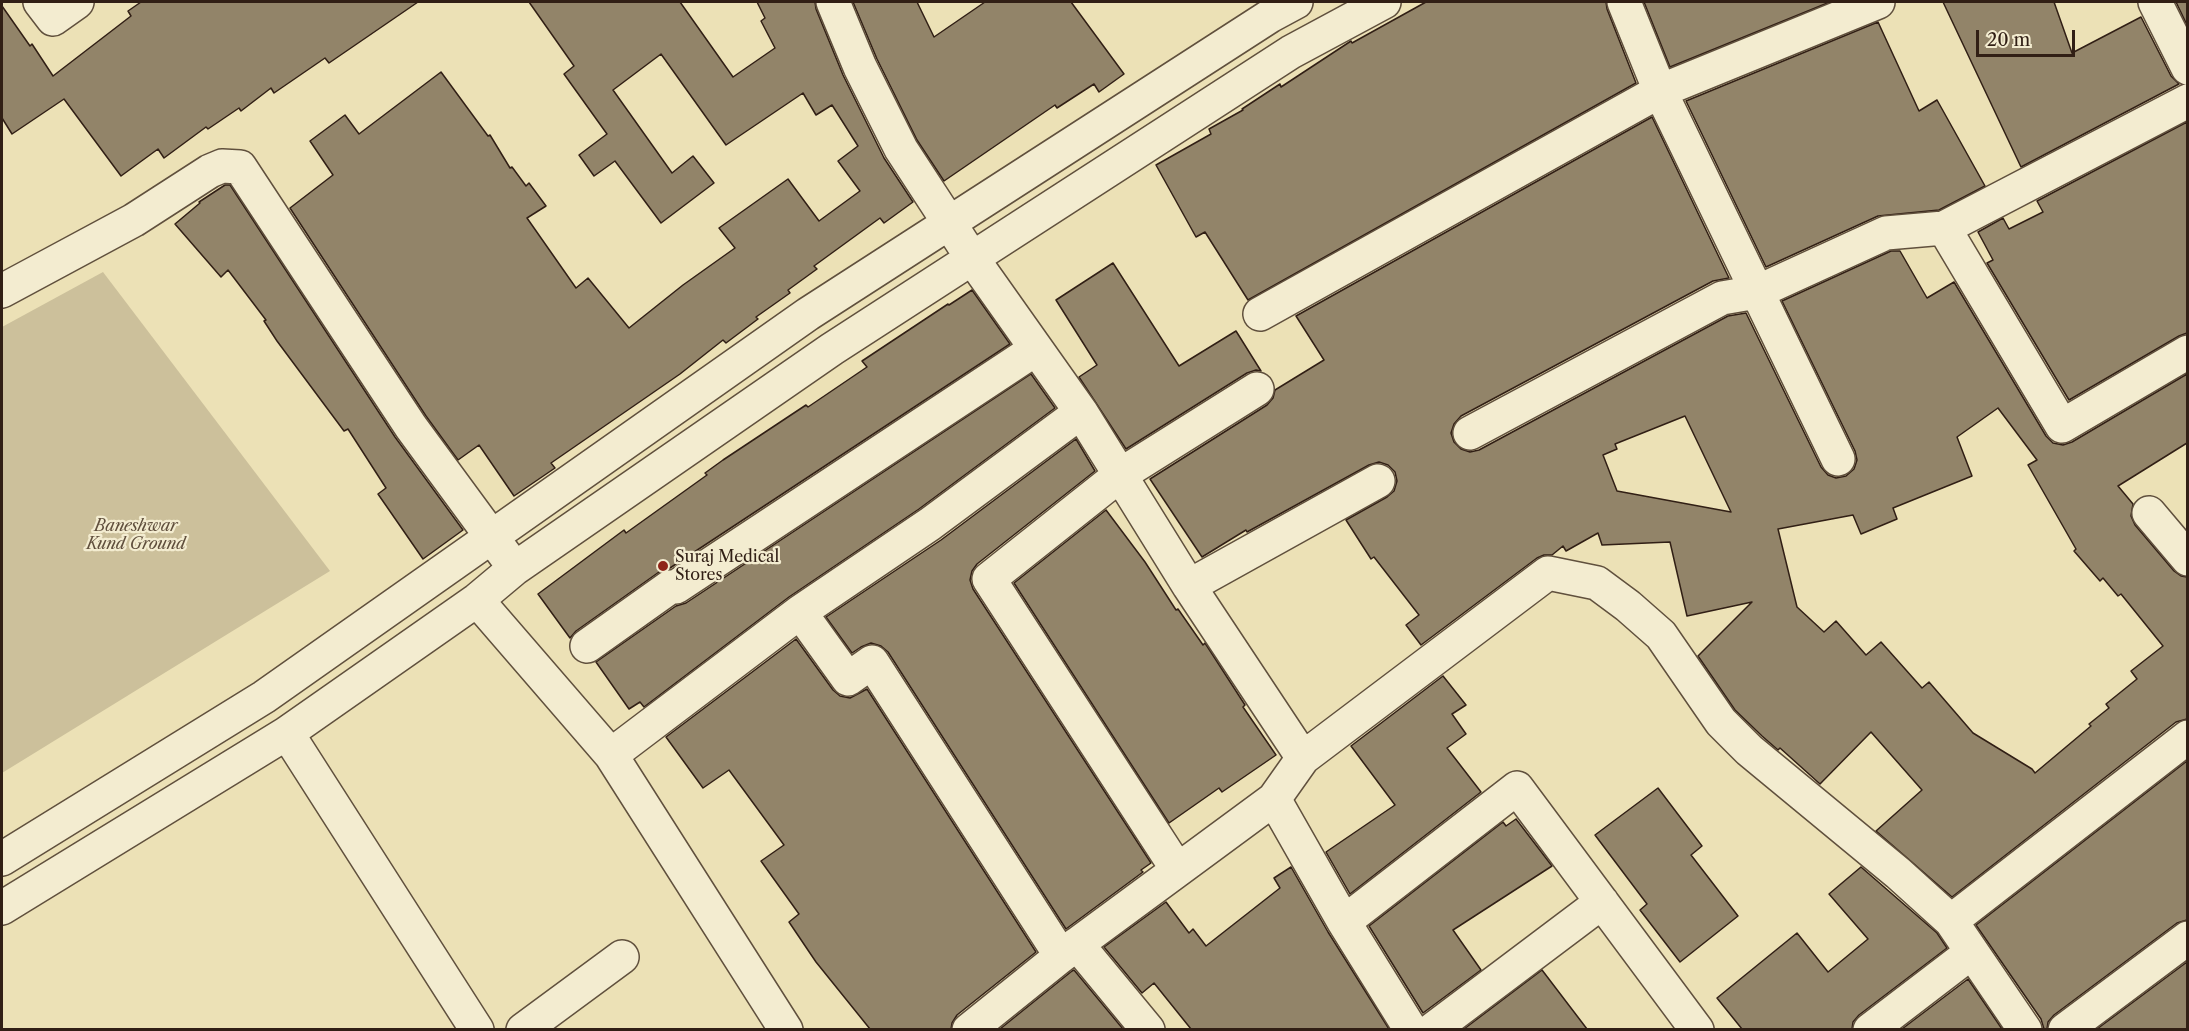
<!DOCTYPE html>
<html>
<head>
<meta charset="utf-8">
<style>
  body { margin:0 }
  #map { position:relative; width:2189px; height:1031px; overflow:hidden; background:#ece1b6; font-family:"Libre Caslon Text",serif }
  canvas { display:block }
  .frame { position:absolute; inset:0; border:3px solid #311f15; pointer-events:none }
  .scale { position:absolute; left:1976px; top:30px; width:99px; height:27px; box-sizing:border-box; border:3px solid #311f15; border-top:0; padding-left:8px; font-size:18px; line-height:21px; white-space:nowrap; color:#311f15; -webkit-text-stroke:4px #f3ecd0; paint-order:stroke }
</style>
</head>
<body>
<div id="map">
<canvas width="2189" height="1031"></canvas>
<div class="frame"></div>
<div class="scale">20 m</div>
</div>
<script>
const context = document.querySelector('canvas').getContext('2d');
context.lineJoin = 'round';
function fill(path, color) { context.fillStyle = color; context.fill(path, 'evenodd'); }
const shape = rows => new Path2D(rows.map(r => 'M' + r).join(''));
function stroke(path, color, width, dash) { context.strokeStyle = color; context.lineWidth = width; context.lineCap = dash ? 'butt' : 'round'; context.setLineDash(dash || []); context.stroke(path); }
function label(font, color, halo, rows, align = 'center') {
  context.font = font + ' "Libre Caslon Text",serif'; context.lineWidth = 4.5; context.setLineDash([]); context.textBaseline = 'middle'; context.strokeStyle = halo; context.fillStyle = color; for (const [text, x, y, turn = 0] of rows) {
    context.save(); context.translate(x, y); context.rotate((+turn || 0) * Math.PI / 180); context.textAlign = isNaN(turn) ? turn : align; if (halo) context.strokeText(text, 0, 0); context.fillText(text, 0, 0); context.restore();
  }
}
fill(shape([
  [103,272,330,571,2,773,2,327]
]), '#ccc09b');
const building = shape([
  [141,2,418,2,329,63,325,58,274,93,271,88,241,111,239,108,208,129,206,127,164,158,158,149,121,176,64,99,12,134,2,118,2,6,30,46,32,44,53,76,131,16,128,11,141,2],
  [529,2,680,2,733,77,775,48,761,21,765,18,757,2,815,2,816,9,843,75,884,158,913,202,884,223,880,218,814,266,817,269,788,290,790,293,756,317,758,319,726,343,723,340,680,374,551,463,555,468,514,496,479,445,458,460,426,416,290,208,333,175,310,141,345,115,359,134,441,72,488,136,490,135,510,168,512,167,526,186,529,183,546,206,527,218,576,288,588,278,629,328,683,285,735,248,719,228,788,179,819,221,860,191,838,161,858,146,832,105,816,115,803,93,726,145,661,54,613,90,672,173,693,156,714,183,661,223,615,161,594,176,579,155,607,134,564,74,574,66,529,2],
  [853,2,917,2,934,37,985,2,1071,2,1124,74,1099,92,1094,84,1057,108,1055,105,944,181,917,140,877,59,853,2],
  [1426,2,1606,2,1607,9,1636,83,1248,300,1205,232,1196,237,1156,165,1211,134,1209,129,1243,110,1242,109,1280,84,1281,87,1351,41,1352,43,1426,2],
  [1644,2,1830,2,1670,67,1644,2],
  [1943,2,2054,2,2072,53,2141,17,2171,76,2179,84,2021,167,1943,2],
  [2176,2,2187,2,2187,25,2176,2],
  [1878,22,1919,111,1937,100,1985,186,1939,210,1878,216,1766,267,1686,101,1878,22],
  [1652,117,1729,278,1713,281,1461,416,1454,424,1451,433,1454,442,1461,449,1470,452,1479,450,1728,316,1746,313,1821,467,1828,475,1836,478,1846,476,1854,469,1857,460,1855,451,1782,301,1891,251,1900,251,1927,298,1954,282,2046,436,2053,443,2063,445,2072,442,2187,374,2187,443,2118,486,2133,504,2131,516,2135,525,2174,571,2181,576,2187,577,2187,719,2176,722,1952,897,1876,831,1922,790,1871,732,1820,784,1780,748,1778,750,1762,736,1735,710,1698,656,1752,602,1687,616,1670,542,1602,545,1598,533,1566,551,1563,546,1552,555,1544,555,1537,558,1421,645,1406,625,1419,615,1374,557,1371,559,1346,520,1387,497,1394,491,1397,481,1395,472,1388,465,1379,462,1369,465,1247,532,1246,530,1202,557,1150,479,1267,405,1273,398,1275,390,1324,360,1296,316,1652,117],
  [1998,408,2037,460,2028,465,2076,549,2074,551,2100,581,2103,578,2118,596,2121,594,2163,646,2131,671,2137,679,2106,704,2109,708,2089,724,2091,726,2035,773,2032,769,1973,733,1929,682,1922,688,1881,642,1866,655,1836,621,1824,632,1797,607,1778,529,1853,515,1861,534,1897,519,1893,508,1972,476,1957,437,1998,408],
  [1685,416,1731,512,1617,491,1603,455,1617,449,1615,444,1685,416],
  [2187,122,2187,333,2179,336,2069,400,1987,263,1993,260,1978,232,2003,218,2009,229,2043,212,2037,201,2187,122],
  [225,185,230,185,395,437,463,530,423,559,378,494,386,488,348,429,344,431,277,341,264,321,266,320,228,270,221,277,175,224,200,203,199,202,225,185],
  [1113,263,1179,366,1236,331,1261,371,1256,370,1247,373,1126,449,1079,377,1097,365,1056,300,1113,263],
  [972,290,1010,344,670,568,659,572,576,631,570,638,538,594,624,530,626,533,707,475,705,473,723,460,806,405,808,407,867,367,862,361,948,304,949,305,972,290],
  [1031,374,1055,408,919,509,789,597,644,707,640,702,629,709,596,662,676,606,686,603,1031,374],
  [1076,439,1095,471,977,564,972,571,970,580,973,589,1151,863,1141,870,1143,872,1066,929,888,652,881,646,871,643,861,647,852,653,826,617,941,540,1076,439],
  [1106,510,1145,562,1176,610,1178,609,1203,645,1205,643,1245,705,1243,707,1276,755,1222,792,1219,788,1169,823,1014,583,1106,510],
  [796,639,833,690,840,696,850,698,867,689,1036,952,957,1015,952,1023,951,1029,870,1029,816,962,789,922,799,914,761,861,784,845,729,770,703,788,666,737,796,639],
  [1443,676,1466,705,1452,714,1466,734,1447,748,1481,792,1350,894,1326,852,1395,805,1351,746,1443,676],
  [2187,761,2187,920,2177,923,2054,1015,2048,1022,2047,1029,2044,1029,2041,1019,1976,925,2187,761],
  [1658,788,1702,846,1691,855,1738,916,1680,962,1640,910,1647,904,1595,835,1658,788],
  [1516,819,1552,866,1453,930,1481,970,1423,1013,1369,926,1503,822,1506,826,1516,819],
  [1291,867,1328,932,1389,1029,1191,1029,1154,983,1142,993,1104,947,1166,902,1189,933,1193,929,1206,946,1280,888,1274,878,1291,867],
  [1861,867,1937,933,1947,948,1859,1015,1853,1022,1852,1029,1742,1029,1717,998,1797,933,1828,972,1868,939,1829,894,1861,867],
  [2187,962,2187,1029,2097,1029,2187,962],
  [1074,970,1123,1029,1000,1029,1072,971,1074,970],
  [1542,970,1587,1029,1464,1029,1542,970],
  [1968,979,2002,1029,1902,1029,1968,979]
]);
fill(building, '#928469');
stroke(building, '#311f15', 1.5);
const minor = shape([
  [40,2,53,19,77,2],
  [833,2,860,67,901,149,972,258,1081,412,1189,586,1303,758],
  [1624,2,1660,91,1838,459],
  [2155,2,2188,68],
  [1944,228,2062,426,2188,352],
  [2,291,134,220,210,171,222,166,240,167,411,427,505,555],
  [1260,314,1660,91,1878,2],
  [1470,433,1722,298,1757,292,1886,233,1944,228,2188,101],
  [2149,513,2188,559],
  [1189,586,1378,481],
  [477,600,611,755,786,1030],
  [800,612,848,679,872,662,1061,956],
  [587,646,670,587,676,587,1036,349],
  [287,733,477,1030],
  [611,755,800,612,930,524,1081,412],
  [1274,799,1344,922,1411,1030],
  [2,859,264,697,808,314,1270,16,1296,2],
  [1177,869,989,579,1120,475,1257,389],
  [2,908,287,733,477,600,514,569,832,349,1291,52,1384,2],
  [1951,921,2188,737],
  [1344,922,1517,788,1697,1030],
  [1077,944,1148,1030],
  [523,1030,622,957],
  [969,1030,1061,956,1274,799,1303,758,1548,573,1597,583,1628,606,1661,635,1721,722,1749,750,1898,873,1951,921,2025,1030],
  [1432,1030,1602,902],
  [1870,1030,1972,952],
  [2065,1030,2188,938]
]);
stroke(minor, '#60503d', 36);
stroke(minor, '#f3ecd0', 33);
for (const [x, y, r, color] of [
  [663,566,6,"#8f2418"]
]) { const dot = new Path2D(); dot.arc(x, y, r, 0, 2 * Math.PI); context.fillStyle = color; context.fill(dot); stroke(dot, '#f3ecd0', 2); }
label('italic 16px', '#604f3d', '#f3ecd0', [
  ["Baneshwar",136,526],
  ["Kund Ground",136,544]
]);
label('16px', '#311f15', '#f3ecd0', [
  ["Suraj Medical",675,557],
  ["Stores",675,575]
], 'left');
</script>
</body>
</html>
